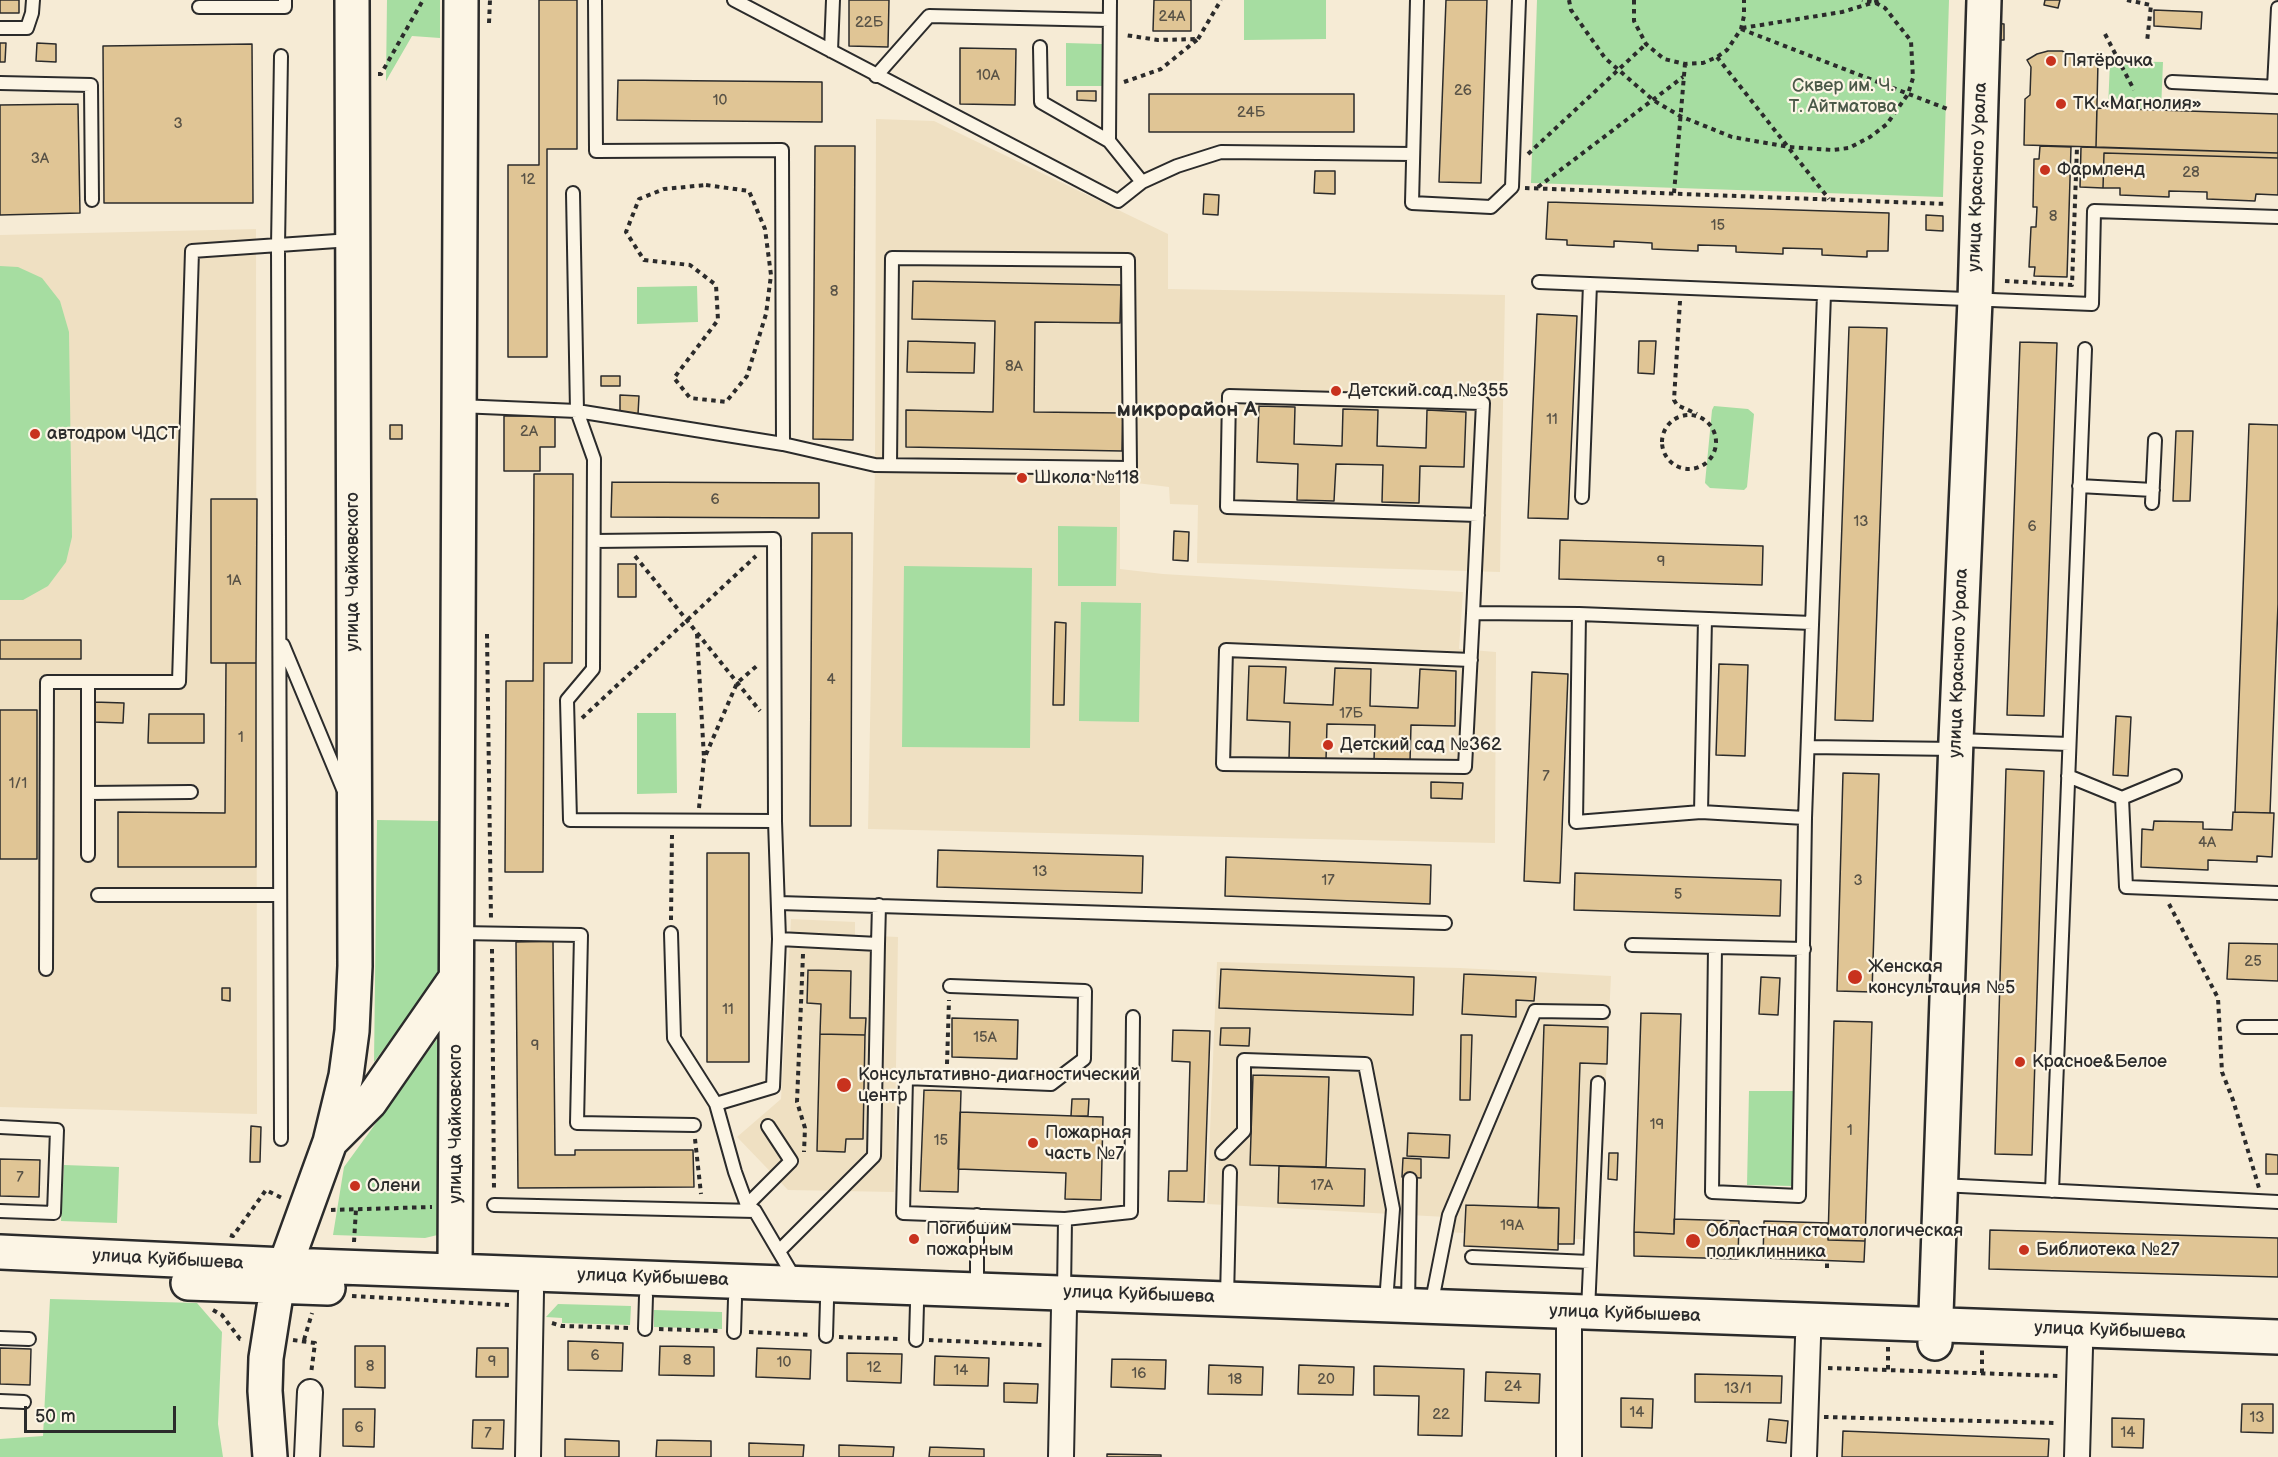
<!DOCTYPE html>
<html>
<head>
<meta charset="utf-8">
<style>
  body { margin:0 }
  #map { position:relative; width:2278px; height:1457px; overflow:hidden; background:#f6ebd5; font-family:"Balsamiq Sans",sans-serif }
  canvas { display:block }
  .scale { position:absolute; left:24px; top:1406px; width:152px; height:27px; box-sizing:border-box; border:3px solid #2b2b2b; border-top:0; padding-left:8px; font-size:18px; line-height:21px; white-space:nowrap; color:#2b2b2b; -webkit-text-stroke:4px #fcf5e5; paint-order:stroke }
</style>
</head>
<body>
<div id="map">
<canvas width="2278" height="1457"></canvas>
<div class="scale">50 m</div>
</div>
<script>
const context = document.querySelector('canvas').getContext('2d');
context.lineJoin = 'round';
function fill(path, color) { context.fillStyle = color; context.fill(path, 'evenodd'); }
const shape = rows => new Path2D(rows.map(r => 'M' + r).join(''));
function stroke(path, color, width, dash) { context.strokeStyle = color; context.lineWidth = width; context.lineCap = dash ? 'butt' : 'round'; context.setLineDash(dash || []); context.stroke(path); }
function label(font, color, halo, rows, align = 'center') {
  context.font = font + ' "Balsamiq Sans",sans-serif'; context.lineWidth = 4.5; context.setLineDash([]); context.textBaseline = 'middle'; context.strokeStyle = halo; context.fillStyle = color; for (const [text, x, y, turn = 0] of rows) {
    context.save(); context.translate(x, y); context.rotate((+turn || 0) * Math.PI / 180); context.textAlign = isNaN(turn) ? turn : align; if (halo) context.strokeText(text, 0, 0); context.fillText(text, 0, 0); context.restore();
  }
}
fill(shape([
  [876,119,934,121,1168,234,1168,289,1505,295,1500,572,1197,563,1198,505,1170,504,1169,487,1120,481,1120,569,1163,574,1463,592,1459,649,1496,652,1495,843,868,829,875,465],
  [256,229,257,1114,0,1107,0,235],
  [791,919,855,922,855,935,898,937,894,1192,788,1190,737,1137,781,1099],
  [1217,962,1460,968,1611,976,1598,1240,1446,1232,1446,1217,1207,1204]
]), '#efe0c2');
fill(shape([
  [387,0,440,0,440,38,412,36,386,81],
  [1244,0,1326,0,1326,39,1244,40],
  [1537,0,1949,0,1943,197,1531,183],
  [1066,43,1102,44,1102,86,1066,86],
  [2110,61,2163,62,2161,110,2108,109],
  [0,266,18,267,42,278,60,301,69,332,72,537,66,562,48,586,23,600,0,600],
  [697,286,698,322,637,324,637,287],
  [1714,406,1748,409,1754,414,1747,487,1744,490,1710,488,1705,483,1712,410],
  [1058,526,1117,527,1116,586,1058,586],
  [904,566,1032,568,1030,748,902,747],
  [1081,602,1141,603,1139,722,1079,721],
  [637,713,676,713,677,793,637,794],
  [377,820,439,821,439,975,374,1062],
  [451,1020,446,1233,425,1238,333,1235,344,1167],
  [1749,1091,1794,1091,1792,1186,1747,1185],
  [64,1165,119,1167,117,1223,61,1221],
  [50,1299,197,1303,222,1332,218,1424,223,1457,0,1457,0,1439,43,1436],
  [558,1304,631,1306,630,1325,562,1323,562,1318,546,1317],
  [654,1310,722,1312,722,1329,654,1327]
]), '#a6dda1');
const building = shape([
  [0,0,19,0,19,13,0,13,0,0],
  [539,0,577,0,577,149,547,149,547,357,508,357,508,165,539,165,539,0],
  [849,0,889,0,888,47,849,46,849,0],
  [1154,0,1191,0,1191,31,1153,31,1154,0],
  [1446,0,1487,0,1481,183,1439,182,1446,0],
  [2045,0,2060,0,2058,8,2044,5,2045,0],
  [2154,10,2202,12,2201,29,2154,26,2154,10],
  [1995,23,2004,24,2004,40,1994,40,1995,23],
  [0,43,6,43,5,62,0,62,0,43],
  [37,43,56,44,56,62,36,61,37,43],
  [252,44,253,203,104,203,103,46,252,44],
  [960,48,1016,49,1015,105,960,104,960,48],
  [2048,51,2062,51,2071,55,2079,61,2098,62,2096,147,2024,145,2025,99,2030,95,2031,67,2027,60,2037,54,2048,51],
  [618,80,822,82,822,122,617,120,618,80],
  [1077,91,1096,91,1096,101,1077,100,1077,91],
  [1149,94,1354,94,1354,132,1149,132,1149,94],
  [78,104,80,213,0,215,0,105,78,104],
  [2097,108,2278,114,2278,153,2096,147,2097,108],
  [815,146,855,146,853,440,813,439,815,146],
  [2040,146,2071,147,2067,277,2034,276,2035,267,2029,267,2031,227,2036,227,2037,207,2033,207,2034,159,2039,159,2040,146],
  [2081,147,2278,153,2278,158,2104,153,2103,188,2080,187,2081,147],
  [2104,153,2278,158,2278,195,2256,194,2255,201,2207,199,2207,192,2169,191,2169,197,2120,195,2120,188,2103,188,2104,153],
  [1315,171,1335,171,1335,194,1314,193,1315,171],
  [1204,194,1219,195,1218,215,1203,214,1204,194],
  [1548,202,1889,213,1888,251,1867,251,1867,257,1822,255,1822,249,1783,248,1783,254,1736,252,1736,246,1698,245,1698,251,1652,249,1652,243,1614,241,1614,247,1567,245,1567,240,1546,239,1548,202],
  [1926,215,1943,216,1943,231,1926,230,1926,215],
  [913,281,1121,285,1120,323,1035,322,1034,412,1123,413,1122,451,906,447,906,410,993,412,995,321,912,319,913,281],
  [1537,314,1577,316,1568,519,1528,518,1537,314],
  [1849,327,1887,328,1873,721,1835,720,1849,327],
  [908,341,975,343,974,373,907,372,908,341],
  [1639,341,1656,341,1654,374,1638,373,1639,341],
  [2020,342,2057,343,2044,716,2007,715,2020,342],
  [601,376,620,376,620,386,601,386,601,376],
  [620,395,639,396,638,414,620,413,620,395],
  [1259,406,1295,407,1294,444,1342,446,1343,409,1378,410,1377,446,1426,448,1427,410,1466,412,1464,467,1420,466,1419,503,1382,502,1383,465,1336,464,1334,501,1297,500,1298,464,1257,462,1259,406],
  [504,416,555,416,555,447,540,447,540,471,504,471,504,416],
  [2249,424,2278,425,2278,604,2270,813,2235,812,2249,424],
  [390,425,402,425,402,439,390,439,390,425],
  [2176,431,2193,431,2190,501,2173,501,2176,431],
  [534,474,573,474,572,663,544,663,543,872,505,872,506,681,533,681,534,474],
  [612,482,819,483,819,518,611,517,612,482],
  [211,499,257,499,256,663,211,663,211,499],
  [1174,531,1189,532,1188,561,1173,560,1174,531],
  [812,533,852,533,851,826,810,826,812,533],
  [1560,540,1763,546,1762,585,1559,579,1560,540],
  [618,564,636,564,636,597,618,597,618,564],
  [1055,622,1066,623,1064,705,1053,705,1055,622],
  [0,640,81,640,81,659,0,659,0,640],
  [226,663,256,663,256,867,118,867,118,812,225,813,226,663],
  [1719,664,1748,665,1745,756,1716,755,1719,664],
  [1249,666,1286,667,1284,703,1333,705,1335,668,1371,669,1370,706,1418,708,1420,669,1456,671,1455,726,1411,725,1410,762,1374,761,1375,725,1327,724,1326,760,1289,759,1290,722,1247,720,1249,666],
  [1532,672,1568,674,1560,883,1524,881,1532,672],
  [94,702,124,703,123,723,93,722,94,702],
  [0,710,37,710,37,859,0,859,0,710],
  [149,714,204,714,204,743,148,743,149,714],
  [2116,716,2131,717,2128,776,2113,775,2116,716],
  [2006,769,2044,771,2032,1155,1995,1154,2006,769],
  [1843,773,1879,774,1872,992,1837,991,1843,773],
  [1431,782,1463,783,1462,799,1431,798,1431,782],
  [2233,812,2274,813,2272,857,2257,856,2257,862,2208,860,2208,870,2141,867,2142,829,2153,830,2154,821,2203,822,2203,829,2232,830,2233,812],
  [938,850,1143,856,1142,893,937,887,938,850],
  [707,853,749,853,749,1062,707,1062,707,853],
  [1226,857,1431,865,1430,904,1225,896,1226,857],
  [1575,873,1781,880,1780,916,1574,910,1575,873],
  [553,941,555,1155,575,1155,575,1150,693,1150,694,1187,518,1188,516,942,553,941],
  [2229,943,2278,944,2278,981,2227,979,2229,943],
  [1221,969,1414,977,1413,1015,1219,1008,1221,969],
  [808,970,851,971,850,1018,866,1018,865,1035,820,1034,821,1004,807,1003,808,970],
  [1464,974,1536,977,1534,1001,1516,1000,1516,1017,1462,1014,1464,974],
  [1761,977,1780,978,1778,1015,1759,1014,1761,977],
  [222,988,230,988,230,1001,222,1000,222,988],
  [1641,1013,1681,1014,1674,1234,1634,1232,1641,1013],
  [952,1018,1018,1020,1017,1059,952,1057,952,1018],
  [1834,1021,1872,1022,1865,1241,1828,1240,1834,1021],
  [1544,1025,1608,1027,1607,1064,1580,1063,1574,1244,1558,1244,1559,1208,1538,1208,1544,1025],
  [1221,1028,1250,1028,1249,1046,1220,1045,1221,1028],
  [1173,1030,1210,1031,1204,1202,1168,1201,1169,1171,1187,1171,1190,1062,1172,1061,1173,1030],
  [820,1034,865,1035,863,1139,846,1139,845,1152,817,1151,820,1034],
  [1461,1035,1472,1035,1470,1100,1460,1100,1461,1035],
  [1253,1075,1329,1077,1326,1167,1250,1165,1253,1075],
  [924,1090,961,1091,958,1192,920,1191,924,1090],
  [1072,1099,1089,1099,1088,1116,1071,1116,1072,1099],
  [960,1112,1103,1117,1101,1200,1065,1199,1066,1173,958,1169,960,1112],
  [251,1126,261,1127,260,1162,250,1162,251,1126],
  [1408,1133,1450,1135,1449,1158,1407,1156,1408,1133],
  [1609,1153,1618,1153,1617,1180,1608,1179,1609,1153],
  [2266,1154,2278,1155,2278,1174,2266,1174,2266,1154],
  [1403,1158,1421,1159,1421,1178,1402,1177,1403,1158],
  [0,1159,40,1160,39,1197,0,1196,0,1159],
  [1279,1166,1365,1169,1364,1206,1278,1203,1279,1166],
  [1466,1205,1559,1208,1558,1250,1464,1246,1466,1205],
  [1674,1219,1739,1221,1738,1259,1634,1256,1634,1232,1674,1234,1674,1219],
  [1764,1221,1828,1223,1828,1240,1865,1241,1864,1262,1763,1258,1764,1221],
  [1990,1230,2278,1238,2278,1277,1989,1269,1990,1230],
  [568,1341,623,1343,622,1371,568,1370,568,1341],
  [355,1346,385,1346,385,1388,355,1387,355,1346],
  [660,1346,714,1347,714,1376,659,1375,660,1346],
  [0,1348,31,1349,30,1385,0,1384,0,1348],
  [477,1348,508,1348,508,1377,476,1377,477,1348],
  [757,1348,811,1350,810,1379,756,1377,757,1348],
  [847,1353,902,1354,901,1383,847,1381,847,1353],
  [935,1356,989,1358,988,1386,934,1385,935,1356],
  [1112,1359,1166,1360,1165,1389,1111,1387,1112,1359],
  [1209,1365,1263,1367,1262,1395,1208,1394,1209,1365],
  [1299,1365,1354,1367,1353,1395,1298,1394,1299,1365],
  [1374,1366,1464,1369,1462,1436,1418,1435,1419,1396,1374,1395,1374,1366],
  [1486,1372,1540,1374,1539,1403,1485,1401,1486,1372],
  [1695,1374,1782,1376,1781,1403,1695,1402,1695,1374],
  [1004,1383,1038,1384,1037,1403,1004,1402,1004,1383],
  [1621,1398,1653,1399,1652,1428,1621,1427,1621,1398],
  [2242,1404,2273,1404,2273,1433,2241,1432,2242,1404],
  [343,1409,375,1409,374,1447,343,1446,343,1409],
  [2112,1418,2144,1419,2143,1448,2112,1447,2112,1418],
  [1769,1419,1788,1421,1786,1443,1767,1441,1769,1419],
  [473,1420,504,1420,503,1449,472,1448,473,1420],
  [1843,1431,2049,1439,2048,1457,1842,1457,1843,1431],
  [565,1439,619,1441,619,1457,565,1457,565,1439],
  [657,1440,711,1441,711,1457,656,1457,657,1440],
  [749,1443,804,1445,803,1457,749,1457,749,1443],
  [839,1445,894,1447,893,1457,839,1457,839,1445],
  [930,1447,984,1449,984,1457,929,1457,930,1447],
  [1107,1454,1161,1455,1161,1457,1107,1457,1107,1454]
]);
fill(building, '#e0c595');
stroke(building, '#2b2b2b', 1.5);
const lane = shape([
  [595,0,596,151,782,150,783,444],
  [734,0,1118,201,1142,182,1177,166,1221,152,1413,154],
  [1110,0,1109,141,1142,182],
  [1417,0,1412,203,1491,207,1512,187,1519,0],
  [199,7,285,7,285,0],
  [0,28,27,28,32,13,33,0],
  [1040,47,1041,102,1109,141],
  [831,51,833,0],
  [876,76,929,16,1109,20],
  [2172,82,2278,87],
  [0,83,91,85,92,200],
  [2274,87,2278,8],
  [573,193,577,411,594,459,593,669,567,700,570,820,775,821],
  [1539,282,2092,304,2094,211,2278,217],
  [459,406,577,411,783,444,875,465,1130,468,1128,260,892,258,890,465],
  [2079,486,2153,490],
  [1582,497,1590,284],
  [2152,503,2155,440],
  [594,541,774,539,775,821,779,939,773,1087,716,1104],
  [1473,613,1579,614,1812,623],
  [1579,614,1576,822,1701,812,1805,818],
  [283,645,343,789],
  [1471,660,1226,650,1223,764,1465,767,1473,613,1483,403,1229,396,1227,507,1478,515],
  [1957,740,2069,744],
  [1808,747,1955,749],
  [2068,776,2122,798,2126,887,2278,893],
  [88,793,191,792],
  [2122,798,2175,776],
  [1701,812,1705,619],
  [88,855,88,682],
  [98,895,280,895],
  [779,903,1445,923],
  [459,933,581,935,577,1123,694,1125],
  [671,933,674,1038,716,1104,735,1172,747,1205,755,1211,795,1279],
  [779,939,878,944,874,1156,780,1250],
  [878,944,879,905],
  [1632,945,1804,949],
  [1715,947,1712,1192,1799,1196,1805,818,1824,294],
  [46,969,47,682,179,682,192,251,351,240],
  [950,986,1085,991,1084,1059,1051,1084,906,1078,903,1213,1065,1219,1131,1212,1133,1017],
  [2244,1027,2278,1027],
  [0,1127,57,1130,54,1213,0,1211],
  [281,1139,278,246,281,56],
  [1222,1153,1244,1131,1244,1060,1365,1064,1393,1209,1386,1302],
  [1941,1185,2278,1202],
  [2052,1191,2085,349],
  [494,1205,755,1211],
  [747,1205,791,1161,768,1126],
  [1472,1257,1590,1262],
  [977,1289,977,1215],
  [1064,1292,1065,1219],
  [1227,1297,1230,1172],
  [1408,1305,1410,1179],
  [1431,1306,1449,1215,1535,1011,1603,1012],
  [1588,1311,1598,1083],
  [645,1329,646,1296],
  [734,1332,735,1299],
  [826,1336,827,1301],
  [0,1338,29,1339],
  [916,1340,917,1304],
  [0,1401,24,1402]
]);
const street = shape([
  [307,1457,310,1392],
  [528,1457,531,1292],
  [1061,1457,1064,1308],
  [1569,1457,1569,1329],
  [1804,1457,1808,1338],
  [2077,1457,2080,1348]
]);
const secondary = shape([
  [330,1142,370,1102,456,978],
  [0,1252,285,1265,2278,1337],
  [455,1270,461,0],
  [188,1283,328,1288],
  [1935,1343,1956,740,1975,300,1984,0],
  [270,1457,265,1391,266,1358,277,1288,330,1142,346,1076,352,1031,355,966,352,0]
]);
stroke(lane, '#2b2b2b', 16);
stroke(street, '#2b2b2b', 28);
stroke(secondary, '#2b2b2b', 38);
stroke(shape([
  [1569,0,1571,10,1605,58,1653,100,1680,116,1732,137,1789,147,1832,150,1849,148,1870,137,1887,124,1908,94,1913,78,1911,41,1885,8,1874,2,1862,0],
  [1634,0,1634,21,1646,44,1664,59,1685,64,1703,63,1717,57,1727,50,1741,29,1744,16,1744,0],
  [2127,0,2151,5,2147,42],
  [489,23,490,0],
  [1742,28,1842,12,1882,0],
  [1741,29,1950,110],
  [2105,34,2134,90],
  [1198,39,1221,0],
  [1717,57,1829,199],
  [378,74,381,74,423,0],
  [1124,82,1161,69,1198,39,1158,40,1125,35],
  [1528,154,1646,44],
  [706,185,749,191,765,229,771,275,766,314,747,376,726,402,690,398,674,378,718,320,716,285,690,265,644,260,626,232,639,199,664,189,706,185],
  [1538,187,1683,77],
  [1525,188,1947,204],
  [1674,193,1685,64],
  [2005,281,2072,285,2077,147],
  [1680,301,1674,400,1677,405,1697,414],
  '1662 442a27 27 0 1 1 54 0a27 27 0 1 1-54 0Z',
  [635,556,760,711],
  [487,634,491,920],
  [697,634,704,758],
  [582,718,756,556],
  [699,808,704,759,737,683,759,664],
  [2169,904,2218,998,2222,1072,2233,1100,2259,1188],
  [671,920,672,835],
  [492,949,494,1190],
  [803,954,797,1102,805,1128,804,1152],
  [947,1064,949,1000],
  [695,1139,701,1194],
  [331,1210,432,1207],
  [230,1235,233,1236,266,1190,282,1198],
  [354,1242,356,1209],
  [1827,1268,1827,1261],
  [352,1296,509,1305],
  [213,1310,222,1315,240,1339,244,1339],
  [552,1323,562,1326,631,1328],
  [659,1329,721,1331],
  [749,1332,811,1335],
  [839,1337,900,1339],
  [293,1340,315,1343,311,1374],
  [304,1340,312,1313],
  [929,1340,1044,1345],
  [1888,1347,1888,1370],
  [1828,1368,2060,1376],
  [1982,1373,1982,1350],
  [1824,1417,2057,1423]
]), '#2b2b2b', 4, [4.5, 4.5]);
stroke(lane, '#fcf5e5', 12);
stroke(street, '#fcf5e5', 24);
stroke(secondary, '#fcf5e5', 33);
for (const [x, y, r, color] of [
  [2051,61,6,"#c8321e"],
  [2061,104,6,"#c8321e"],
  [2045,170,6,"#c8321e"],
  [1336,391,6,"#c8321e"],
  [35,434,6,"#c8321e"],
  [1022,478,6,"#c8321e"],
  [1328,745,6,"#c8321e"],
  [1855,977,8,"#c8321e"],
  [2020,1062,6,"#c8321e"],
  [844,1085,8,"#c8321e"],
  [1033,1143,6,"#c8321e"],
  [355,1186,6,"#c8321e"],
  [914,1239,6,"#c8321e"],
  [1693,1241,8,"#c8321e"],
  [2024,1250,6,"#c8321e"]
]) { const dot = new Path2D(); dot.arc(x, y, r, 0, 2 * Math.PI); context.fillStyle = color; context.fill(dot); stroke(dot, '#fcf5e5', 2); }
label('15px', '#585246', null, [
  ["24А",1172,17],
  ["22Б",869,23],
  ["10А",988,76],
  ["26",1463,91],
  ["10",720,101],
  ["24Б",1251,113],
  ["3",178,124],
  ["3А",40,159],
  ["28",2191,173],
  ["12",528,180],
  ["8",2053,217],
  ["15",1718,226],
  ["8",834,292],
  ["8А",1014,367],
  ["11",1552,420],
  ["2А",529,432],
  ["6",715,500],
  ["13",1861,522],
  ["6",2032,527],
  ["9",1661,562],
  ["1А",234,581],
  ["4",831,680],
  ["17Б",1351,714],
  ["1",241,738],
  ["7",1546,777],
  ["1/1",18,784],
  ["4А",2207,843],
  ["13",1040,872],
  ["17",1328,881],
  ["3",1858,881],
  ["5",1678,895],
  ["25",2253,962],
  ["11",728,1010],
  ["15А",985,1038],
  ["9",535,1046],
  ["19",1657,1125],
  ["1",1850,1131],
  ["15",941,1141],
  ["7",20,1178],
  ["17А",1322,1186],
  ["19А",1512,1226],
  ["6",595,1356],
  ["8",687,1361],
  ["9",492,1362],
  ["10",784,1363],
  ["8",370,1367],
  ["12",874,1368],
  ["14",961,1371],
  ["16",1139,1374],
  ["18",1235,1380],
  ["20",1326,1380],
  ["24",1513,1387],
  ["13/1",1738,1389],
  ["14",1637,1413],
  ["22",1441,1415],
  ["13",2257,1418],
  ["6",359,1428],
  ["14",2128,1433],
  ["7",488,1434]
]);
label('18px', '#2b2b2b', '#fcf5e5', [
  ["Пятёрочка",2063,61],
  ["ТК «Магнолия»",2073,104],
  ["Фармленд",2057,170],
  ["Детский сад №355",1348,391],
  ["автодром ЧДСТ",47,434],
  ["Школа №118",1034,478],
  ["Детский сад №362",1340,745],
  ["Женская",1868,967],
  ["консультация №5",1868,988],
  ["Красное&Белое",2032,1062],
  ["Консультативно-диагностический",858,1075],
  ["центр",858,1096],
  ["Пожарная",1045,1133],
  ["часть №7",1045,1154],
  ["Олени",367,1186],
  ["Погибшим",926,1229],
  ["пожарным",926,1250],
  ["Областная стоматологическая",1706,1231],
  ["поликлинника",1706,1252],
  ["Библиотека №27",2036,1250]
], 'left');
label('18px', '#4a5848', '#fcf5e5', [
  ["Сквер им. Ч.",1843,86],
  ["Т. Айтматова",1843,107]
]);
label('18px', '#2b2b2b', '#fcf5e5', [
  ["улица Красного Урала",1978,177,-88],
  ["улица Чайковского",353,572,-90],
  ["улица Красного Урала",1959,663,-88],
  ["улица Чайковского",456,1124,-90],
  ["улица Куйбышева",168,1260,3],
  ["улица Куйбышева",653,1278,2],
  ["улица Куйбышева",1139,1295,2],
  ["улица Куйбышева",1625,1314,2],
  ["улица Куйбышева",2110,1331,2]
]);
label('bold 21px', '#2b2b2b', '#fcf5e5', [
  ["микрорайон А",1187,411]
]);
</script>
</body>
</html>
